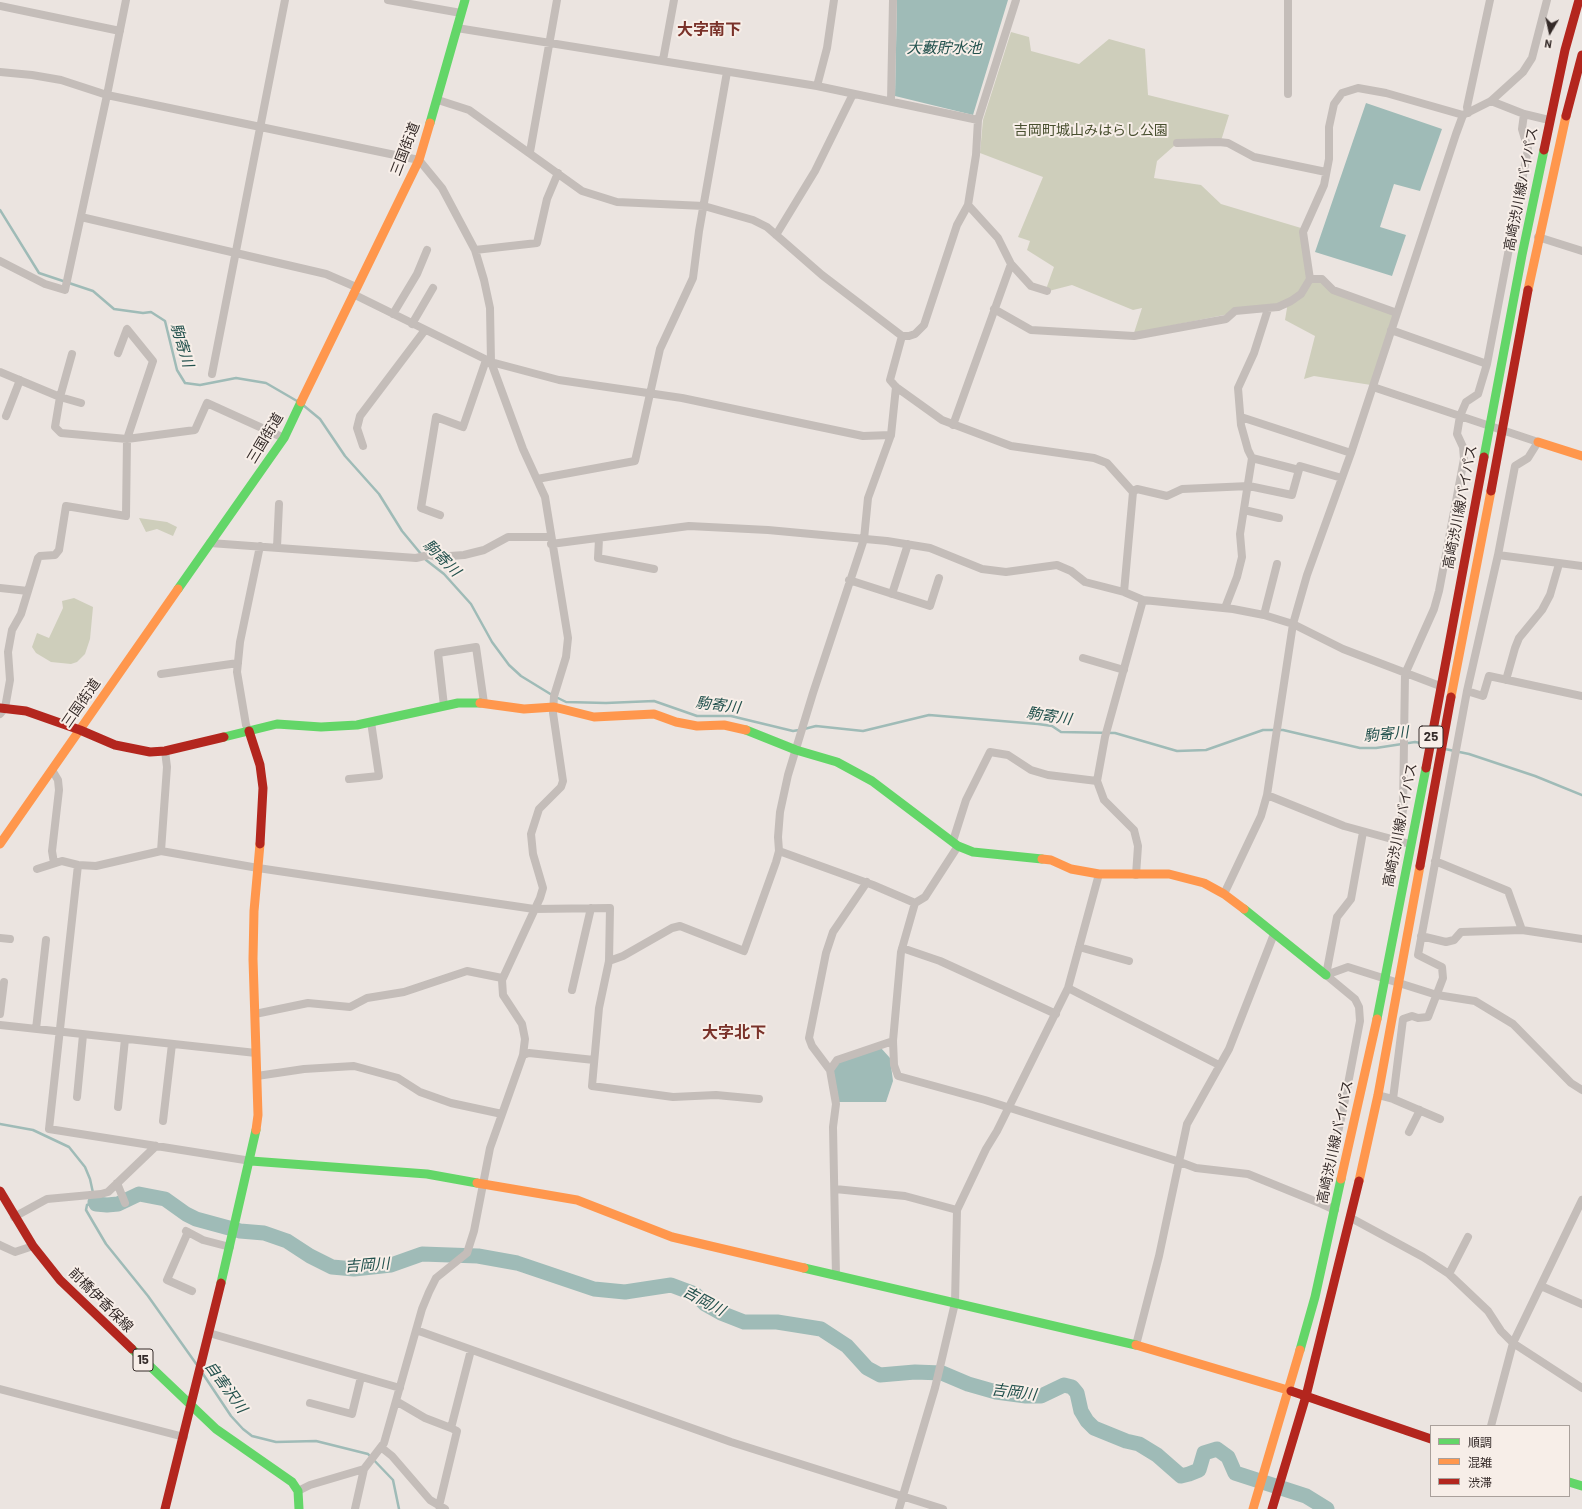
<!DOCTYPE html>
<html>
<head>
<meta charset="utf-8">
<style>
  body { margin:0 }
  #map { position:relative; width:1582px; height:1509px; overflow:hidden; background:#ebe4e0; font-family:Barlow,"Noto Sans JP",sans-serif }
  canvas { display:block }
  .legend { position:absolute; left:1430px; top:1425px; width:140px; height:72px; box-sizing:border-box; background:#f7eee8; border:1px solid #a9a09b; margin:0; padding:5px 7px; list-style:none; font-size:12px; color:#342a28 }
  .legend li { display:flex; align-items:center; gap:8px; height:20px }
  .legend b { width:20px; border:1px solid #a9a09b }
  .north { position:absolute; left:1530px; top:12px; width:40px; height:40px; -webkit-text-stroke:3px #f7eee8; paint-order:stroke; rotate:189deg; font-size:11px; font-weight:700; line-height:16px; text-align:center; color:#342a28 }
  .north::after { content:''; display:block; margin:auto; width:14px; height:18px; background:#342a28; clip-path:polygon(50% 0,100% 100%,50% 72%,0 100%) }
</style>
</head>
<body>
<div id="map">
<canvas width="1582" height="1509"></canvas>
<ul class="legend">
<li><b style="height:5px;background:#63d668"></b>順調</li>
<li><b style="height:5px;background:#ff974d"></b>混雑</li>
<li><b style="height:5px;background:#b3261e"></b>渋滞</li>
</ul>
<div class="north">N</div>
</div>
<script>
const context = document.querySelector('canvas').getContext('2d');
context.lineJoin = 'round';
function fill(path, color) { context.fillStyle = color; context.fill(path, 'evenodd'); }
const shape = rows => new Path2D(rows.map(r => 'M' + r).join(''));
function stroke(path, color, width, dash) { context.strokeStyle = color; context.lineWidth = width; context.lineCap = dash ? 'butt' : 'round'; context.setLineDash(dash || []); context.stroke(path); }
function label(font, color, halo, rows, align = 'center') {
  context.font = font + ' Barlow,"Noto Sans JP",sans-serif'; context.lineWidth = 4; context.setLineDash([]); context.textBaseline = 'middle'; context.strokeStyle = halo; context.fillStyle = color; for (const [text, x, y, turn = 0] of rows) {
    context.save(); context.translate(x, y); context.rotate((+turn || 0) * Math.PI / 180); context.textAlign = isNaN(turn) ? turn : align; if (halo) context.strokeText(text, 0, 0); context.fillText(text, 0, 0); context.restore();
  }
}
fill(shape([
  [1011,32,1029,37,1031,51,1079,64,1109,39,1145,49,1148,95,1229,115,1220,144,1174,146,1157,161,1154,178,1201,185,1221,204,1301,228,1308,279,1321,281,1394,314,1371,385,1314,376,1304,379,1315,336,1285,320,1287,308,1284,303,1134,333,1142,308,1133,310,1072,285,1045,292,1054,267,1027,250,1030,241,1018,237,1043,177,980,153,983,120],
  [139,518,167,522,177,527,173,536,157,529,146,532],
  [74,598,93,607,90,639,85,654,77,662,71,664,51,662,36,653,32,647,37,633,49,638,63,608,62,601]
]), '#cecebb');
fill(shape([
  [897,0,1008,0,973,115,895,96],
  [1366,103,1442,129,1420,191,1394,184,1380,227,1406,235,1392,276,1315,252],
  [881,1048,890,1058,893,1081,886,1102,839,1102,833,1068,838,1061]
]), '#9fbbb7');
stroke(shape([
  [0,210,39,273,93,291,114,309,143,313,151,312,165,321,177,370,185,383,200,385,236,378,266,383,297,401],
  [303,405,320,419,345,456,379,494,402,531,426,560,444,574,471,604,492,642,509,665,521,676,552,695],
  [556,697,566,702,606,703,654,701,697,716,731,716,793,731,799,730],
  [804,729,816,726,863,731,929,715,1038,724,1052,726,1061,732,1115,733,1177,751,1206,750,1263,730,1283,730,1360,748,1376,748,1415,742,1426,744],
  [1445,749,1469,754,1535,776,1582,795],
  [0,1124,33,1130,69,1147,85,1167,90,1179,95,1202,87,1205,86,1210,93,1222,106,1244,148,1296,197,1365],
  [203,1374,231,1416,243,1429,252,1436,276,1442,316,1441,368,1454,393,1480,399,1509]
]), '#9fbbb7', 2.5);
stroke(shape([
  [95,1202,96,1204,107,1205,118,1204,139,1194,165,1199,186,1214,196,1219,240,1231,264,1233,287,1241,310,1256,332,1267,354,1269,391,1265,422,1254,478,1256,517,1263,594,1289,625,1292,671,1285,695,1294,705,1304,721,1313,744,1322,777,1322,821,1329,847,1346,867,1368,880,1375,915,1372,942,1373,968,1384,996,1392,1026,1396,1041,1396,1064,1385,1072,1387,1077,1393,1081,1411,1087,1421,1094,1428,1126,1441,1139,1444,1157,1455,1181,1476,1189,1474,1199,1470,1204,1453,1217,1449,1228,1457,1235,1473,1306,1496,1327,1509]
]), '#9fbbb7', 15);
stroke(shape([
  [388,0,461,13],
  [0,6,120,31],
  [457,28,817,86,978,120],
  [663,60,674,0],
  [0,72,32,75,61,80,107,95,419,160,442,188,475,250,484,280,490,308,491,362,523,449,545,497,568,638,566,657,554,696,553,713,563,781,561,787,539,809,531,834,533,854,543,888,540,898,502,980,503,995,522,1024,525,1039,523,1055,490,1148,474,1231,467,1253,436,1278,429,1292,422,1309,384,1443,364,1469,355,1509],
  [817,86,827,48,834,0],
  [1288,94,1288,0],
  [438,100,469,110,582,191,617,202,704,206,753,220,767,227,822,275,902,336,909,336,915,334,924,325,957,225,968,205,976,155,978,120,1016,0],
  [891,101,893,0],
  [1491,101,1524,114,1549,120],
  [1468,113,1467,107,1490,0],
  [1177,143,1219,142,1228,143,1254,157,1326,172],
  [530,152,557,0],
  [81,217,326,274,356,287],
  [776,235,815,171,853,94],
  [1538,237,1582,251],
  [475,250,537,243,547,199,558,173],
  [0,261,45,284,65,290,107,95,126,0],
  [1011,264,1031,286,1047,291],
  [1310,279,1322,279,1333,290,1397,313],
  [353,294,491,362,559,380,682,398,863,436,891,435],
  [994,309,1031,330,1134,336,1226,319,1235,311,1278,307,1291,301,1301,294,1310,279,1303,232,1324,185,1329,159,1329,127,1334,104,1342,93,1358,88,1386,93,1463,115],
  [393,314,417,274,427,250],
  [412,324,433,288],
  [1391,330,1487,364],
  [902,336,890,380,896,387,942,420,1011,446,1094,458,1107,463,1133,492,1137,489,1167,496,1182,489,1249,486,1292,495,1300,466,1342,478],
  [72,354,60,397,81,403],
  [0,372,60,397,55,427,61,433,127,439,195,430,207,403,284,438],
  [212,374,285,0],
  [1373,387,1538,442,1528,458,1515,466,1498,555,1467,691],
  [6,416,20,380],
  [1241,417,1351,453],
  [953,425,1011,264,998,238,968,205],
  [363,446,357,428,360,416,425,330],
  [1252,458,1299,470],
  [537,479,635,461,660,349,693,278,699,231,727,72],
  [1244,510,1279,518],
  [440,515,421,508,436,417,463,427,485,363,491,362],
  [599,539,598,558,654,569],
  [210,543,416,558,429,555,436,557,464,555,484,550,508,537,550,537],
  [551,544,689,526,768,530,887,541,930,548,982,569,1006,572,1057,565,1071,571,1085,582,1124,592,1143,600,1233,609,1264,615,1293,624,1343,649,1440,686],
  [277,547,279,504],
  [1498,555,1582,566],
  [849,580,930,606,939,578],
  [0,588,28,591],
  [1124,592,1133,492],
  [892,594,908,544],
  [1225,608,1237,577,1242,557,1240,534,1252,458,1248,450,1241,425,1238,388,1254,353,1268,309],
  [1264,615,1277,564],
  [1083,658,1124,670],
  [161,674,238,663],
  [1506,680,1515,648,1519,638,1542,610,1550,595,1559,564],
  [444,706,438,653,476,647,484,703],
  [0,714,5,708,10,680,8,652,12,630,21,614,38,558,40,556,55,555,59,550,66,506,126,516,127,439,153,361,127,329,118,353],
  [249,731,246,725,237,672,240,642,260,546],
  [52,770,58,780,59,790,52,851,54,863],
  [349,779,379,776,371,722],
  [1267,795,1344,826,1410,844],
  [1398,840,1403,810,1405,674,1434,609,1439,591,1464,459,1463,447,1457,434,1460,416,1466,402,1478,394,1487,364,1528,149,1522,129,1524,114],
  [953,841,966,800,990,752,1008,755,1031,770,1048,775,1097,781],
  [161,851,167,767,165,751],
  [779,851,873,885,915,903,901,952,893,1041,894,1065,898,1076,985,1100,1180,1162,1196,1168,1248,1174,1322,1204],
  [1435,861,1508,891,1522,930],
  [78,865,49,1129,251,1161],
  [37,869,62,861,78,865,96,866,161,851,258,868,534,909,610,908,609,961,599,1008,592,1086,673,1097,716,1095,759,1099],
  [1136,875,1138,846,1134,830,1104,800,1097,781,1105,737,1143,600],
  [1224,894,1261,816,1267,795,1293,624,1307,575,1351,453,1456,134,1463,115,1491,101,1523,72,1532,58,1547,0],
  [915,903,925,897,958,846],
  [1421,936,1446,942,1454,940,1461,932,1522,930,1582,939],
  [0,938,10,939],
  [1079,947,1129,961],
  [902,948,940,961,1056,1014],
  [609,961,623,956,672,928,680,926,744,951,776,862,779,851,778,837,780,812,788,775,813,693,864,539,868,498,891,435,896,387],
  [1326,975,1348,967,1437,995,1475,1001,1513,1024,1571,1083,1582,1090],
  [1326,975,1355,999,1359,1007,1360,1021,1343,1110,1322,1204,1335,1210],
  [1326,975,1337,917,1351,899,1363,832],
  [1068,988,1219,1065],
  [572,990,591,908],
  [0,1014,4,982],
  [255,1014,308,1003,350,1007,367,998,404,992,467,971,502,978],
  [0,1025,256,1053],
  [36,1029,46,940],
  [523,1055,529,1053,594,1060],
  [830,1070,837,1060,893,1041],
  [257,1076,304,1069,354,1066,398,1078,420,1092,451,1103,502,1114],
  [1378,1095,1393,1099,1403,1019,1412,1016,1418,1018,1428,1017,1443,978,1442,967,1418,955,1467,691,1483,696,1489,676,1582,696],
  [77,1097,83,1035],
  [1393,1099,1440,1119],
  [118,1107,125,1039],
  [163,1121,172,1044],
  [1409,1132,1420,1110],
  [117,1183,125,1203],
  [835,1189,905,1196,957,1210],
  [14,1217,47,1199,101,1194,108,1192,156,1146],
  [1351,1218,1423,1257,1449,1274,1488,1311,1501,1331,1513,1343,1582,1388],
  [186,1231,203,1240,230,1247],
  [188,1232,167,1280,192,1291],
  [0,1245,15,1252,33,1246],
  [1449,1274,1468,1237],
  [836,1276,833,1127,836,1104,830,1070,812,1046,809,1038,826,953,833,932,867,882],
  [1541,1286,1582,1304],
  [416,1330,731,1442,943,1509],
  [209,1333,400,1388],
  [1136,1345,1159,1256,1187,1124,1229,1049,1274,934],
  [0,1389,184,1437],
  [396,1401,425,1418,451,1428,471,1350],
  [310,1403,352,1414,361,1377],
  [1491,1426,1513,1343,1582,1200],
  [382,1448,392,1456,430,1500,445,1509],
  [298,1491,310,1485,364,1469],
  [439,1506,457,1431,451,1428],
  [899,1509,935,1388,955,1303,957,1210,986,1149,997,1131,1068,988,1099,874]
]), '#c4bdb9', 8);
stroke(shape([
  [430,123,465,0],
  [1484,457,1522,255,1544,150],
  [178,589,284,438,301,402],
  [746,730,796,750,837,762,872,781,958,846,973,852,1042,859],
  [224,737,277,724,321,727,357,725,458,703,480,703],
  [1244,909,1326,975],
  [1377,1019,1426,768],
  [251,1161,427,1174,477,1183],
  [804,1268,1136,1345],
  [221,1283,256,1130],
  [132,1349,216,1429,292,1482,298,1491,299,1509],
  [1300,1350,1315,1297,1341,1179],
  [1569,1482,1582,1486]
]), '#63d668', 9);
stroke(shape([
  [1528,290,1566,116],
  [301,402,419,160,430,123],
  [1538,442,1582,456],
  [1451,697,1491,491],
  [480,703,524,709,554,707,594,717,654,714,676,722,697,726,724,725,746,730],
  [0,844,178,589],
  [1042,859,1051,860,1071,869,1099,874,1169,874,1204,883,1224,894,1244,909],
  [256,1130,258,1115,253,959,254,911,260,844],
  [1341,1179,1377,1019],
  [1359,1181,1378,1095,1420,866],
  [477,1183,577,1200,672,1237,804,1268],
  [1136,1345,1291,1391],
  [1253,1509,1300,1350]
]), '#ff974d', 9);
stroke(shape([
  [1566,116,1582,55],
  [1544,150,1565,50,1579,0],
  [1491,491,1528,290],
  [0,708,26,711,80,730,115,745,150,752,165,751,224,737],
  [249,731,260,765,263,788,260,844],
  [1426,768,1484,457],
  [1420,866,1451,697],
  [0,1191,33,1246,60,1280,132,1349],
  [1291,1391,1431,1439],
  [165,1509,221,1283],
  [1272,1509,1306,1396,1359,1181]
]), '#b3261e', 9);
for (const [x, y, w] of [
  [1431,737,24],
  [143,1360,20]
]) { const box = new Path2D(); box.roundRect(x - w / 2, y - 11, w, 22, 3); context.fillStyle = '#f7eee8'; context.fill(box); stroke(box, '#342a28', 1); }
label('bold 13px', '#342a28', null, [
  ["25",1431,737],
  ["15",143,1360]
]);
label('14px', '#484f2f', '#f7eee8', [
  ["吉岡町城山みはらし公園",1091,130]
]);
label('14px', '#342a28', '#f7eee8', [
  ["三国街道",405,149,-69],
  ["高崎渋川線バイパス",1521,189,-79],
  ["三国街道",265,438,-59],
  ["高崎渋川線バイパス",1460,507,-79],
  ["三国街道",81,703,-55],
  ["高崎渋川線バイパス",1400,825,-79],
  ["高崎渋川線バイパス",1335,1142,-78],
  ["前橋伊香保線",101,1300,45]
]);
label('italic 15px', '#22514d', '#f7eee8', [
  ["大藪貯水池",944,48],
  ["駒寄川",182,345,73],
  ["駒寄川",442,558,45],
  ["駒寄川",718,705,7],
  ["駒寄川",1049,716,9],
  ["駒寄川",1386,734,-5],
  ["吉岡川",367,1265,-4],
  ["吉岡川",704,1301,28],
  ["自害沢川",226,1387,54],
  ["吉岡川",1014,1392,7]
]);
label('bold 16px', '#7a322a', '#f7eee8', [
  ["大字南下",709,30],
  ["大字北下",734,1033]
]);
</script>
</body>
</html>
